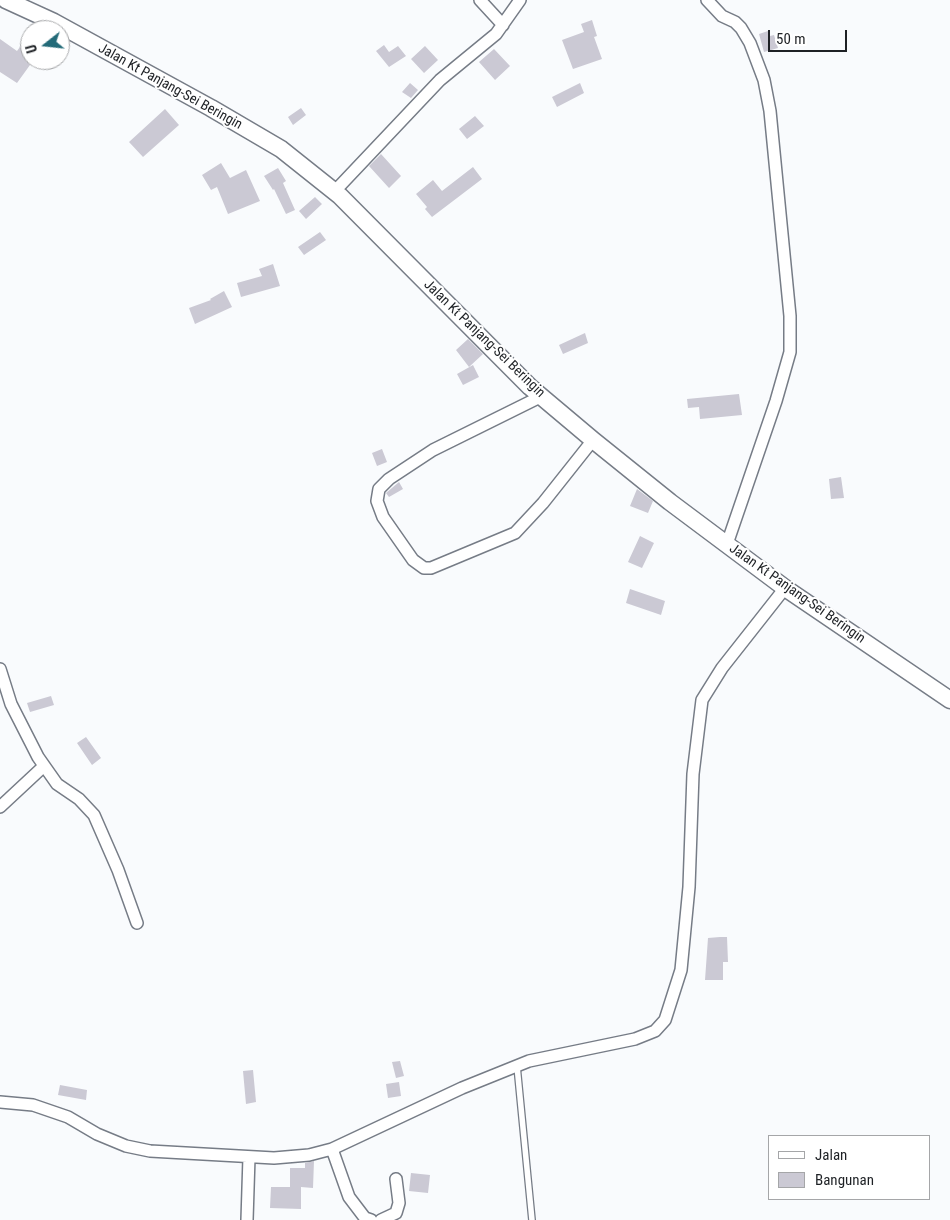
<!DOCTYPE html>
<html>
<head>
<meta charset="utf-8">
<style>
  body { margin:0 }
  #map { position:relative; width:950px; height:1220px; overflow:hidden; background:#f9fbfd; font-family:"Roboto Condensed",sans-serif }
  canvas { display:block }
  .legend { position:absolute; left:768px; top:1135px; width:162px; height:65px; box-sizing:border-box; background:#fff; border:1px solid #a5a6a8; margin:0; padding:6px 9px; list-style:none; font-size:15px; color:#1e2125 }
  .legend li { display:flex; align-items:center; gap:10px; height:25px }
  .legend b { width:25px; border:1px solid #a5a6a8 }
  .north { position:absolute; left:20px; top:20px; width:50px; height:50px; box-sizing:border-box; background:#fff; border:1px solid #a5a6a8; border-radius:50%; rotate:254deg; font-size:14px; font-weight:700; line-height:20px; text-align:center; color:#1e2125 }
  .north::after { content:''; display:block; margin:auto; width:18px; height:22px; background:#236a78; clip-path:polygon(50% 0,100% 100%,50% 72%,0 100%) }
  .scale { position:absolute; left:768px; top:30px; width:79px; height:22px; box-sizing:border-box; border:2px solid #1e2125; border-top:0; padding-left:6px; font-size:15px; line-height:18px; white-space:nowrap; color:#1e2125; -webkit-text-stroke:4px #fff; paint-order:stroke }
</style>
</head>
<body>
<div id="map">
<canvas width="950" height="1220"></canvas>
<ul class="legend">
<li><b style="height:6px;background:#fff"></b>Jalan</li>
<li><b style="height:14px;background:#cbc9d4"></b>Bangunan</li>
</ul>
<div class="north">U</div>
<div class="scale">50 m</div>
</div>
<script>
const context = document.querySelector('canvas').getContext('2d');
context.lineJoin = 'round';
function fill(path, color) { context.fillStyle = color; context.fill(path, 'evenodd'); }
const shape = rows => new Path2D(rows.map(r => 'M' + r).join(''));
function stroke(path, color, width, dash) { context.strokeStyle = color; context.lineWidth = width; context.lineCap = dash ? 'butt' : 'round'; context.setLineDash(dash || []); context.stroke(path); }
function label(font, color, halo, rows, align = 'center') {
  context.font = font + ' "Roboto Condensed",sans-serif'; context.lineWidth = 4; context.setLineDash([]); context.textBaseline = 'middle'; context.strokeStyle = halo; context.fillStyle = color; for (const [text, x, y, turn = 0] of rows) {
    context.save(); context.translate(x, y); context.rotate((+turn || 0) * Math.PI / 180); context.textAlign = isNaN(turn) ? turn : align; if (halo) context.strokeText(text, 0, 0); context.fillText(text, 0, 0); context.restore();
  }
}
fill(shape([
  [592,20,597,36,594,37,602,59,573,69,562,40,584,32,581,24],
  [768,31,770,36,774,35,778,48,764,52,759,34],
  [30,33,30,65,17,83,0,72,0,39,17,51],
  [384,45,389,52,398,46,406,56,389,67,376,51],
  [425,46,438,60,424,73,411,59],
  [494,49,510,66,495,80,479,62],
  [410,83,418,90,411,98,402,92],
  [580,83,584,93,557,107,552,97],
  [301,108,306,115,293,125,288,117],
  [165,109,179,125,143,157,129,142],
  [475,116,484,126,467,139,459,129],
  [381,154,401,176,389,188,369,166],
  [221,163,230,178,246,170,260,201,228,214,217,187,211,190,202,175],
  [473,167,482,179,432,217,425,209,427,207,416,194,433,180,442,191],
  [278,168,286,181,283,183,295,210,286,214,274,189,273,190,264,176],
  [315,197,322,204,306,219,299,211],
  [320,232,326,240,304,255,298,247],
  [273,264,280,286,241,297,237,283,262,276,259,269],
  [224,291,232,307,195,324,189,308,211,300,210,299],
  [585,333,588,343,563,354,559,345],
  [468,339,483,354,469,367,456,350],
  [473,365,479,377,463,385,457,374],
  [739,394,742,415,700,419,699,407,688,408,687,399],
  [382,449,387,462,377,466,372,453],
  [841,477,844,498,831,499,829,479],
  [399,482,403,489,389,497,386,493],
  [637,489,653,501,648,513,630,506],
  [640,536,654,543,642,568,628,562],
  [630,589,665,601,661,615,626,603],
  [51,696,54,705,30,712,27,703],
  [86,737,101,758,92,765,77,743],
  [720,937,727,937,728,962,723,962,723,980,705,980,708,938],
  [400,1061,404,1076,396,1078,392,1062],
  [253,1070,256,1102,246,1104,243,1071],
  [399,1082,401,1096,388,1098,386,1084],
  [60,1085,87,1090,86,1100,58,1095],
  [314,1161,313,1188,301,1187,301,1209,270,1208,271,1187,290,1187,290,1168,305,1168,305,1163],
  [411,1173,430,1175,428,1193,409,1191]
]), '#cbc9d4');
const lane = shape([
  [517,1066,532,1220]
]);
const street = shape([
  [480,0,503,25],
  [707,0,722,16,735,22,741,28,750,43,764,80,770,111,790,316,790,352,776,401,727,544],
  [334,192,440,80,496,34,520,0],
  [542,396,433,450,389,479,379,489,377,501,383,517,413,560,424,568,431,568,515,533,543,503,593,440],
  [0,669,11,704,38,757,57,784,79,799,94,815,118,870,137,923],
  [0,807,44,766],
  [0,1102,33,1105,68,1117,97,1134,126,1146,150,1151,274,1158,309,1155,332,1149,462,1088,529,1061,635,1039,655,1031,665,1020,681,970,689,887,693,774,702,700,722,668,785,588],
  [332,1149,349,1197,365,1218,371,1220],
  [247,1220,249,1157],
  [381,1220,396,1213,399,1203,396,1179]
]);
const secondary = shape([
  [6,0,54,22,211,108,281,149,340,196,530,387,593,440,670,502,785,588,950,700]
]);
stroke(lane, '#767c86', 8);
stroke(street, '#767c86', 14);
stroke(secondary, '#767c86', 19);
stroke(lane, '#fff', 5.5);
stroke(street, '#fff', 11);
stroke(secondary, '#fff', 16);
label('14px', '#1e2125', '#fff', [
  ["Jalan Kt Panjang-Sei Beringin",170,87,29],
  ["Jalan Kt Panjang-Sei Beringin",484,339,44],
  ["Jalan Kt Panjang-Sei Beringin",797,594,35]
]);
</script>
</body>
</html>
